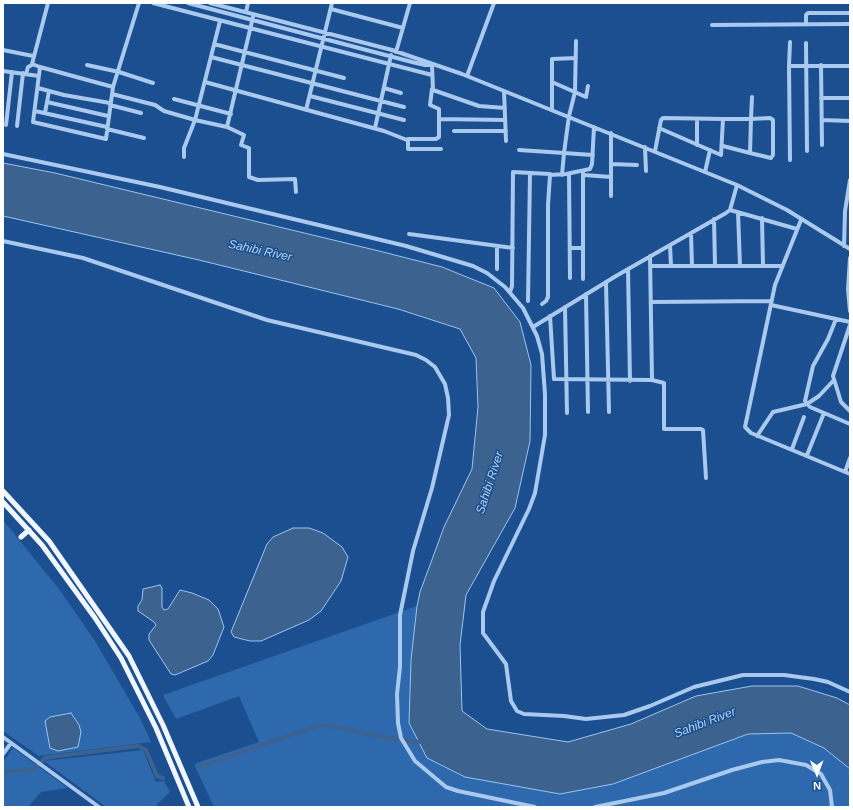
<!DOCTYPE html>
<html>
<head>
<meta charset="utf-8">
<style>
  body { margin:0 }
  #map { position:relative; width:853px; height:810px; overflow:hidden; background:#1b4f8f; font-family:Helvetica,sans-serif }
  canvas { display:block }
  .frame { position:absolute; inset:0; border:4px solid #fff; pointer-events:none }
  .north { position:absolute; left:797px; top:754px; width:40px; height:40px; -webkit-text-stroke:3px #1b4f8f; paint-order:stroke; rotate:179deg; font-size:11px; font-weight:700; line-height:16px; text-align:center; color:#fff }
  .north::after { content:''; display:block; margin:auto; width:14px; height:18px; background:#fff; clip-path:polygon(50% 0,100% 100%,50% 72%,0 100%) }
</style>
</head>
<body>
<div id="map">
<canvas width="853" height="810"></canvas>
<div class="frame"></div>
<div class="north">N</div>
</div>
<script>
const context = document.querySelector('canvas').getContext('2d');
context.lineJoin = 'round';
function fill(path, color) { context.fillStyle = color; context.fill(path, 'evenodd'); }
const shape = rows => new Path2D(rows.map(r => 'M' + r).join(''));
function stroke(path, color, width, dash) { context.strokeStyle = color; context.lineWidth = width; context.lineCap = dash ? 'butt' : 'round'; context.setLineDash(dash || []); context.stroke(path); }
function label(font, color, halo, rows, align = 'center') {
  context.font = font + ' Helvetica,sans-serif'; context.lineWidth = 3; context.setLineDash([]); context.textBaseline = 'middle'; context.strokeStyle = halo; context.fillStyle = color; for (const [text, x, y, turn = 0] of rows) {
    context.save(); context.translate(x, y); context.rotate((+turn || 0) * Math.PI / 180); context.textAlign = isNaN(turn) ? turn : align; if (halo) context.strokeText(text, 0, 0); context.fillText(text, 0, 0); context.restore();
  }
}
fill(shape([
  [3,520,59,589,95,641,140,718,151,742,39,756,3,731],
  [417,606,411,660,409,723,427,758,465,777,560,794,613,784,748,734,791,733,824,748,850,769,850,807,214,807,194,764,259,742,239,696,176,719,163,695],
  [13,748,68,788,41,792,28,807,3,807,3,762],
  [143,750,156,782,164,781,170,792,156,805,157,807,106,807,44,761]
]), '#2e69ad');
const water = shape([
  [3,163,55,173,379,251,442,267,494,288,520,322,531,365,530,441,515,508,466,595,460,645,462,711,487,729,568,742,631,724,696,696,752,686,798,686,837,698,850,705,850,769,824,748,791,733,748,734,613,784,560,794,465,777,427,758,409,723,411,660,417,606,420,592,444,527,472,469,478,407,476,358,460,329,398,309,199,260,3,216,3,163],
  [293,528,309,528,323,533,342,547,348,557,341,581,321,611,309,620,261,641,250,641,234,637,231,632,267,544,273,537,293,528],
  [160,585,162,588,162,607,164,610,168,609,180,590,192,593,209,600,218,609,224,627,213,655,208,661,175,675,171,674,149,640,149,634,156,625,154,622,138,611,138,606,142,600,143,589,160,585],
  [71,713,79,725,81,732,78,747,58,751,50,748,45,721,50,717,71,713]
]);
fill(water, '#3c6290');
stroke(water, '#9cc4f0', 1);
stroke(shape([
  [199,767,317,726,326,725,387,738,419,742,423,740],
  [3,772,34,769,45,758,51,757,138,746,146,750,157,776,163,778]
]), '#3c6290', 4);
stroke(shape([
  [153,3,432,75],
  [188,3,412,62,425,65,433,65],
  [210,3,392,50,462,74,737,185,787,210,850,249],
  [331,9,403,28],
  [246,12,248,3],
  [806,24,806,15,808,13,850,13],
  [712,25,850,24],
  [806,43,807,151],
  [214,44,344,78],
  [3,50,33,56],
  [396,52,410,3],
  [211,57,404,107],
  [87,65,119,72,153,83],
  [432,65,433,90,479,106,505,108],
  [821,65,822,145],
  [789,66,790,42],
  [40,67,32,64,48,3],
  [3,71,39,76],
  [26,74,28,67,32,65],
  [467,76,494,3],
  [205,82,384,131,407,140],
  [552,82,586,97,588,86],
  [113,87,40,67,33,122,106,139,113,87,139,3],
  [38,88,64,95,110,103],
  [384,88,401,93],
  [432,89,430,105,439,109,439,137,436,139,408,139,408,149,441,149],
  [504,91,506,141],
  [112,94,155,105,164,111,195,120,227,127,253,17],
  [310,96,404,120],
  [821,98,850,98],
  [174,99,231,114],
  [47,102,108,116],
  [110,105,141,113],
  [306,110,332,3],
  [552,110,552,59,576,58],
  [35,111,107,127],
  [45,113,49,91],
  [439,119,505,120],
  [822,120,850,121],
  [6,125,12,72],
  [17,126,23,73],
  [227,127,244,135,241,145,249,148,249,177,258,180,295,179,296,192],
  [375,128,391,55],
  [659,128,721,155,723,119],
  [107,129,144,138],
  [454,131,506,131],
  [611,133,611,196],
  [697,145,697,119],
  [723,146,750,153],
  [645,147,646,171],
  [519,150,564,153,569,116,575,92,576,41],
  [655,151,661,120,663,118,723,119,751,119,770,118,773,120,773,155,771,158,750,153,751,119,752,97],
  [3,154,160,187,406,246,473,266,487,273,505,287,523,308,537,336,542,354,545,394,545,435,535,493,529,509,494,581,483,612,483,633,506,664,511,701,517,711,524,714,564,716,586,719,624,715,650,706,694,687,743,675,784,675,814,679,828,682,850,692],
  [184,157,184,148,195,120,220,21],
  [790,160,789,66,850,66],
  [611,164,637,165],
  [583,171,583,279],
  [705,172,710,150],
  [569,174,570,278],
  [562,175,564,153,593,155],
  [584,175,611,177],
  [730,210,797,229],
  [738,212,740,266],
  [762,218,763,266],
  [714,219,715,266],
  [801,220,775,285,745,427,751,433,850,474],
  [691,233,692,266],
  [409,234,513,248],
  [3,241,83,258,267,320,416,355,426,360,435,367,445,384,448,398,449,415,432,488,413,551,400,615,400,667,397,694,398,723,401,738,415,761,446,787,458,791,535,807],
  [670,245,671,266],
  [844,246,845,211,850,180],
  [571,248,583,248],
  [850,258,848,289,850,311],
  [651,266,781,266],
  [497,269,497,246],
  [628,269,630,381],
  [606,283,609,412],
  [510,292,512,286,513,172,550,174],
  [586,294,588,412],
  [528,301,530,173],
  [651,302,771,301],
  [542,304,546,301,548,297,548,205,550,175,566,174,590,169,592,164,594,127],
  [771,305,850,322],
  [565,307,567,413],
  [550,316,554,379,652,380,650,256],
  [836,319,828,339,813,366,805,401,810,407,850,424],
  [850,325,833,376,841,402,850,411],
  [533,327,616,276,726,213,730,210,737,185],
  [652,380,664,383,664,429,701,429,703,430,706,478],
  [757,436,773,412,807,404,819,396,834,380],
  [792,449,804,417],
  [807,455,824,413],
  [845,472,850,458],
  [3,737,99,807],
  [3,754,11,743],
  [595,807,664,793,732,770,762,762,779,760,806,765,821,774,830,790,832,807]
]), '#a9c9ee', 4);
stroke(shape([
  [3,491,49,541,129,656,163,725,198,807],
  [3,502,42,545,95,618,121,658,156,728,189,807],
  [21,537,29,530]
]), '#f0f6ff', 5);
label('italic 12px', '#b5d3f5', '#1b4f8f', [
  ["Sahibi River",260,251,12],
  ["Sahibi River",490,483,-72],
  ["Sahibi River",705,723,-21]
]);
</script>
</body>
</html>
